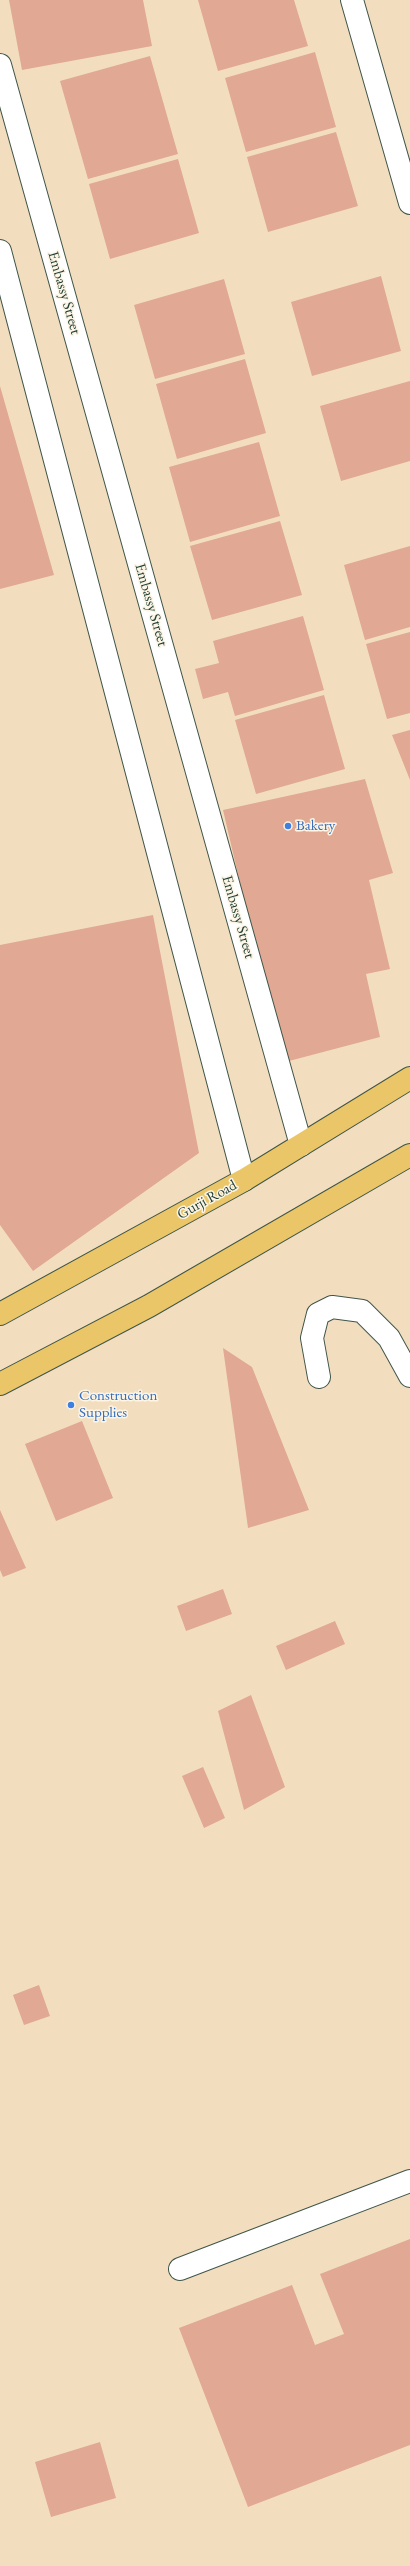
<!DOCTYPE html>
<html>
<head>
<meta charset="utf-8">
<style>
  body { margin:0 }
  canvas { display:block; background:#f2debf }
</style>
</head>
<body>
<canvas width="410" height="2566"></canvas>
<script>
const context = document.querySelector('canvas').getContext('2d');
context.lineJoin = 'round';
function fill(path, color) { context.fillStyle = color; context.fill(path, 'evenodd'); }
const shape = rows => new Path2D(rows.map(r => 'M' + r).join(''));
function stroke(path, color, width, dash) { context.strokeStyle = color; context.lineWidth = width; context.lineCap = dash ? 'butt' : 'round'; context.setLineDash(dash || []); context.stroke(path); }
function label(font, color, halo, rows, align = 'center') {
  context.font = font + ' "EB Garamond",serif'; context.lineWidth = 3; context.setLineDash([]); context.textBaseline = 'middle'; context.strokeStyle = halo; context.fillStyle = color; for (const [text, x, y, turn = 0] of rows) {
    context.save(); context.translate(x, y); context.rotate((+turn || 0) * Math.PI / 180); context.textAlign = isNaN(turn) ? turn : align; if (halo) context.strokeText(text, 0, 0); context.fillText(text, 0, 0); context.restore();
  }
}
fill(shape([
  [9,0,143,0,152,46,22,70],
  [198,0,294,0,308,46,218,71],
  [315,52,336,127,246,152,225,78],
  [150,56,178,154,88,179,60,81],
  [336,132,358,206,268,232,247,157],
  [178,159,199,233,110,259,89,184],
  [381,276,401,351,312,376,291,302],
  [224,279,245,354,155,379,134,305],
  [245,359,266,433,177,459,156,384],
  [410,381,410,461,341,481,320,406],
  [0,386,54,575,0,589],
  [259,442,280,516,190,542,169,467],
  [280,521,302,595,212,620,190,546],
  [410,546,410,627,365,640,344,565],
  [303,616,324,690,235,716,228,692,203,699,195,669,219,663,213,641],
  [410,632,410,713,387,719,366,644],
  [324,695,345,769,256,794,235,720],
  [410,730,410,780,392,735],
  [365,779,393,873,369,880,390,969,366,974,380,1037,289,1061,247,913,223,810],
  [153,915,199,1153,33,1271,0,1225,0,945],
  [223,1348,252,1367,309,1510,248,1528],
  [82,1421,113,1498,56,1521,25,1444],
  [0,1510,26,1568,3,1577,0,1570],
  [223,1589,232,1614,186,1631,177,1606],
  [335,1621,345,1644,286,1670,276,1646],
  [251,1695,285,1787,244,1810,218,1711],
  [203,1767,225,1818,204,1828,182,1776],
  [39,1985,50,2016,24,2025,13,1995],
  [410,2239,410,2445,248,2507,179,2328,292,2285,315,2345,344,2334,320,2274],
  [100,2442,116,2498,51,2517,35,2462]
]), '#e1a893');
const minor = shape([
  [352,0,410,203],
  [0,65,301,1145],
  [0,251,244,1180],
  [319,1377,312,1338,318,1314,332,1307,362,1311,389,1338,410,1376],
  [180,2269,410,2181]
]);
const highway = shape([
  [0,1314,244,1180,410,1078],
  [0,1384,149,1306,410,1155]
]);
stroke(minor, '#3f5549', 24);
stroke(highway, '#3f5549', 24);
stroke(minor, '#fff', 22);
stroke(highway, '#ebc669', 22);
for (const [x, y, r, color] of [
  [288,826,4,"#3f7fe0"],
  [71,1405,4,"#3f7fe0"]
]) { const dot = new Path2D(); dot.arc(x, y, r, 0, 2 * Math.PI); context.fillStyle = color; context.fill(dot); stroke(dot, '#fcf5e5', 1.5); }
label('15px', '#1f3d34', '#fcf5e5', [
  ["Embassy Street",64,293,74],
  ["Embassy Street",151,605,74],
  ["Embassy Street",238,917,74],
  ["Gurji Road",207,1200,-29]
]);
label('15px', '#366cbe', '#fcf5e5', [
  ["Bakery",296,826],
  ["Construction",79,1396],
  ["Supplies",79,1413]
], 'left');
</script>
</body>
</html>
